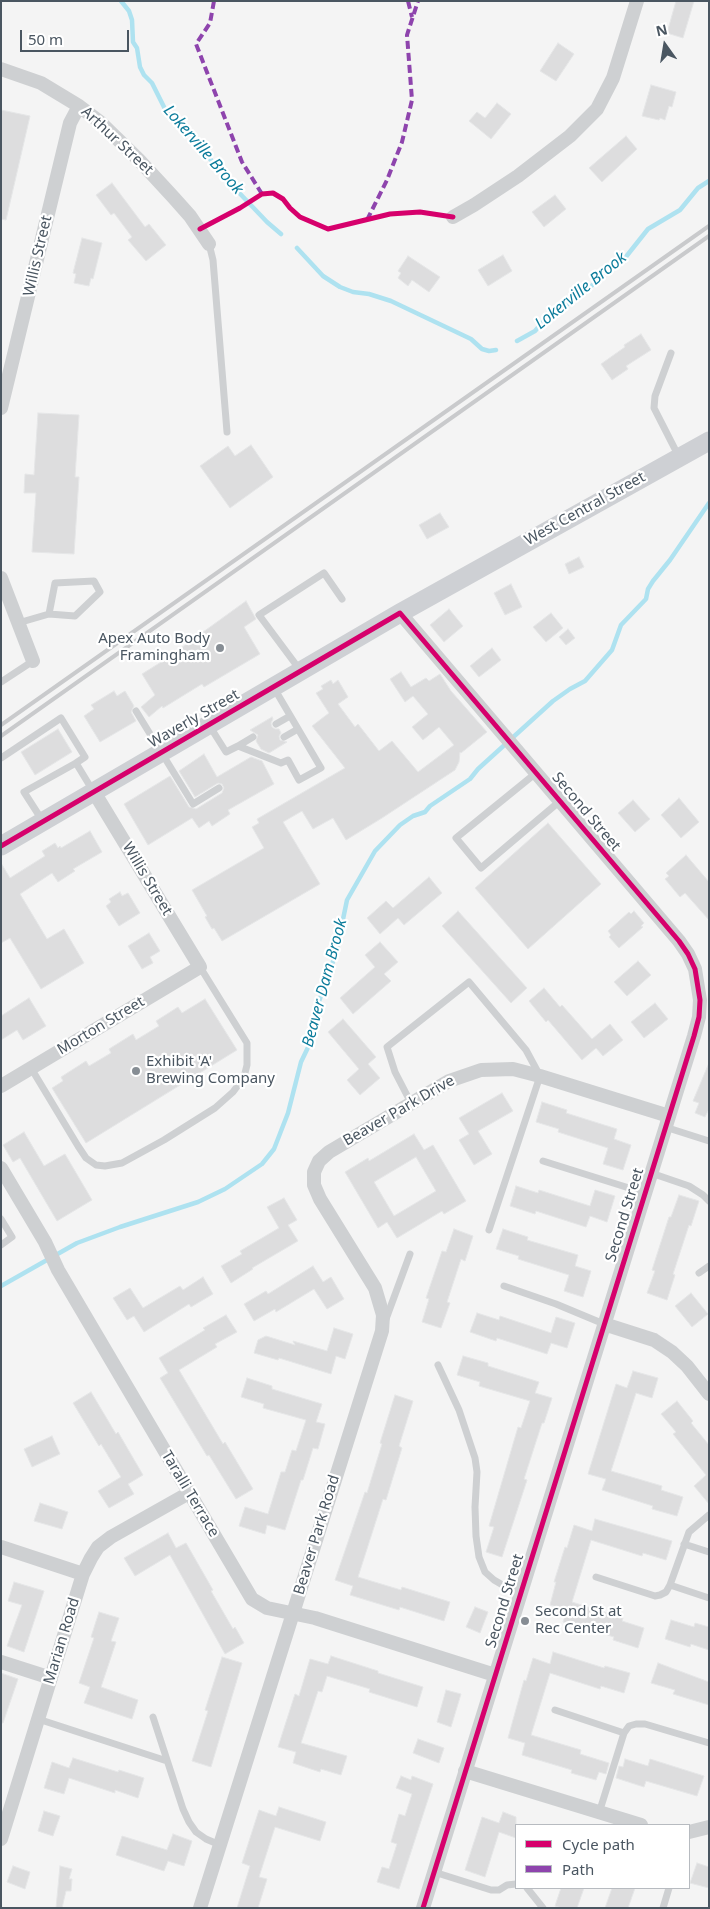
<!DOCTYPE html>
<html>
<head>
<meta charset="utf-8">
<style>
  body { margin:0 }
  #map { position:relative; width:710px; height:1909px; overflow:hidden; background:#f4f4f4; font-family:"Noto Sans",sans-serif }
  canvas { display:block }
  .frame { position:absolute; inset:0; border:2px solid #4a5661; pointer-events:none }
  .legend { position:absolute; left:515px; top:1824px; width:175px; height:65px; box-sizing:border-box; background:#fff; border:1px solid #b7bbc0; margin:0; padding:6px 9px; list-style:none; font-size:15px; color:#4a5661 }
  .legend li { display:flex; align-items:center; gap:10px; height:25px }
  .legend b { width:25px; border:1px solid #b7bbc0 }
  .north { position:absolute; left:640px; top:20px; width:50px; height:50px; -webkit-text-stroke:4px #fff; paint-order:stroke; rotate:347deg; font-size:14px; font-weight:700; line-height:20px; text-align:center; color:#4a5661 }
  .north::after { content:''; display:block; margin:auto; width:18px; height:22px; background:#4a5661; clip-path:polygon(50% 0,100% 100%,50% 72%,0 100%) }
  .scale { position:absolute; left:20px; top:30px; width:109px; height:22px; box-sizing:border-box; border:2px solid #4a5661; border-top:0; padding-left:6px; font-size:15px; line-height:18px; white-space:nowrap; color:#4a5661; -webkit-text-stroke:4px #fff; paint-order:stroke }
</style>
</head>
<body>
<div id="map">
<canvas width="710" height="1909"></canvas>
<div class="frame"></div>
<ul class="legend">
<li><b style="height:6px;background:#d6006c"></b>Cycle path</li>
<li><b style="height:6px;background:#8e44ad"></b>Path</li>
</ul>
<div class="north">N</div>
<div class="scale">50 m</div>
</div>
<script>
const context = document.querySelector('canvas').getContext('2d');
context.lineJoin = 'round';
const shape = rows => new Path2D(rows.map(r => 'M' + r).join(''));
function stroke(path, color, width, dash) { context.strokeStyle = color; context.lineWidth = width; context.lineCap = dash ? 'butt' : 'round'; context.setLineDash(dash || []); context.stroke(path); }
function fill(path, color) { context.fillStyle = color; context.fill(path, 'evenodd'); }
function label(font, color, halo, rows, align = 'center') {
  context.font = font + ' "Noto Sans",sans-serif'; context.lineWidth = 4.5; context.setLineDash([]); context.textBaseline = 'middle'; context.strokeStyle = halo; context.fillStyle = color; for (const [text, x, y, turn = 0] of rows) {
    context.save(); context.translate(x, y); context.rotate((+turn || 0) * Math.PI / 180); context.textAlign = isNaN(turn) ? turn : align; if (halo) context.strokeText(text, 0, 0); context.fillText(text, 0, 0); context.restore();
  }
}
stroke(shape([
  [121,1,129,11,132,20,133,42,137,48,140,67,144,75,152,83,167,113,183,125,226,179,267,222,281,234],
  [297,248,323,276,340,287,353,292,369,294,391,301,471,339,482,349,489,351,496,350],
  [517,341,535,331,547,317,560,310,599,280,606,270,625,258,648,229,680,210,698,188,709,181],
  [1,1286,77,1243,120,1227,198,1202,225,1189,262,1164,274,1149,288,1113,301,1062,313,1037,312,1028,316,1010,336,953,347,900,375,851,400,825,413,816,425,812,430,806,470,779,478,769,553,701,570,689,585,681,612,650,621,625,646,599,648,589,653,581,670,560,709,503]
]), '#aee2f0', 4.5);
const building = shape([
  [676,1,694,1,683,38,667,33,676,1],
  [558,43,574,54,556,81,540,71,558,43],
  [651,85,676,92,672,107,669,106,665,120,660,118,659,120,642,116,651,85],
  [497,103,511,114,491,139,469,121,477,112,485,118,497,103],
  [1,110,30,116,6,220,1,219,1,110],
  [626,136,637,149,602,182,589,168,626,136],
  [112,183,145,227,149,224,166,245,146,261,128,240,132,237,114,213,111,215,96,195,112,183],
  [555,195,566,209,544,227,532,212,555,195],
  [82,238,102,243,93,279,91,278,89,286,74,283,76,274,73,273,82,238],
  [503,255,512,271,488,286,478,270,503,255],
  [408,256,440,277,429,292,412,280,408,286,398,278,401,273,398,271,408,256],
  [641,334,651,350,626,366,628,369,612,380,601,364,625,347,624,345,641,334],
  [38,413,79,415,75,477,79,477,74,554,32,552,36,493,24,493,25,474,34,475,38,413],
  [251,445,273,477,230,508,200,466,228,446,235,456,251,445],
  [440,513,449,527,427,539,419,525,440,513],
  [579,557,584,567,569,574,565,564,579,557],
  [511,584,522,607,505,615,494,593,511,584],
  [246,601,256,619,244,627,260,654,204,687,202,684,163,708,162,706,149,717,141,707,155,695,142,674,182,649,181,648,246,601],
  [449,609,463,626,444,642,430,625,449,609],
  [551,613,563,628,546,642,533,627,551,613],
  [568,629,575,638,566,645,559,637,568,629],
  [492,648,501,660,479,677,470,666,492,648],
  [401,672,411,687,426,678,429,681,440,674,451,691,487,732,461,753,460,752,459,762,455,770,382,818,346,840,333,818,313,829,302,811,283,822,320,884,222,941,214,928,212,929,205,917,207,916,192,890,264,848,252,827,259,823,257,819,345,768,312,726,329,713,316,693,323,689,321,686,331,680,333,684,338,680,348,697,338,704,355,727,358,724,379,751,392,741,418,772,454,745,439,727,423,740,412,727,428,714,413,696,405,702,390,679,401,672],
  [114,691,117,696,125,691,134,706,131,712,136,721,100,742,84,716,94,709,91,705,114,691],
  [272,717,273,719,271,723,272,727,275,729,279,729,281,733,279,736,280,740,287,742,269,753,261,749,256,741,258,735,250,730,272,717],
  [58,729,72,752,35,775,21,752,58,729],
  [204,754,217,777,251,757,262,761,274,784,228,810,230,814,212,826,209,821,199,828,192,818,148,845,124,804,170,776,189,807,196,809,222,793,224,788,222,784,218,783,195,797,179,771,204,754],
  [679,798,699,822,681,838,661,815,679,798],
  [633,800,650,819,635,832,618,813,633,800],
  [548,823,601,884,528,949,475,888,548,823],
  [90,831,102,852,73,869,75,871,58,882,52,873,20,894,47,939,64,929,84,963,41,989,10,938,1,943,1,863,10,878,45,856,42,851,55,843,58,848,60,846,61,848,90,831],
  [686,855,709,882,709,920,685,893,680,897,665,879,669,876,666,873,686,855],
  [429,877,442,893,404,925,398,918,380,934,367,918,386,901,393,908,429,877],
  [120,892,122,896,128,893,140,913,119,926,106,906,111,902,109,899,120,892],
  [458,911,527,988,511,1003,442,926,458,911],
  [634,911,644,923,641,926,643,927,619,948,609,937,611,935,608,931,629,912,631,914,634,911],
  [149,933,160,951,150,957,153,963,142,969,128,946,149,933],
  [380,942,398,962,384,974,391,981,353,1014,340,998,375,967,365,955,380,942],
  [638,961,651,975,627,996,614,982,638,961],
  [544,988,560,1007,562,1005,592,1039,610,1024,623,1040,603,1056,596,1048,582,1060,548,1020,546,1022,529,1001,544,988],
  [29,998,46,1026,23,1040,17,1030,1,1040,1,1016,29,998],
  [205,999,237,1050,86,1143,52,1088,63,1081,61,1077,86,1061,89,1066,111,1053,109,1049,133,1034,136,1040,159,1026,156,1021,178,1007,182,1013,205,999],
  [655,1003,668,1019,644,1038,631,1022,655,1003],
  [343,1019,376,1057,368,1064,380,1078,360,1095,347,1080,359,1069,328,1032,343,1019],
  [709,1063,709,1109,705,1117,695,1113,699,1103,693,1101,709,1063],
  [502,1093,513,1111,478,1131,492,1154,474,1165,459,1140,469,1134,459,1118,502,1093],
  [542,1102,567,1110,566,1113,617,1129,614,1139,631,1145,623,1170,603,1164,608,1148,558,1132,559,1129,536,1122,542,1102],
  [24,1132,44,1166,65,1154,92,1200,57,1221,20,1158,13,1162,3,1145,24,1132],
  [414,1134,424,1150,433,1145,466,1201,444,1214,442,1211,397,1238,387,1222,378,1228,345,1172,368,1158,369,1161,414,1134],
  [416,1157,436,1191,394,1216,374,1182,416,1157],
  [516,1186,538,1193,539,1190,590,1206,595,1190,615,1196,607,1222,590,1216,586,1227,536,1211,535,1214,510,1206,516,1186],
  [679,1195,699,1201,691,1226,689,1225,673,1274,675,1275,667,1300,647,1293,655,1271,652,1270,669,1217,671,1217,679,1195],
  [284,1198,297,1220,288,1225,298,1241,252,1268,253,1269,231,1283,221,1266,242,1254,240,1251,279,1228,267,1207,284,1198],
  [454,1229,473,1236,465,1261,461,1259,447,1302,450,1303,441,1328,422,1322,429,1299,426,1298,442,1251,446,1252,454,1229],
  [503,1229,528,1237,527,1240,578,1255,575,1266,591,1271,583,1297,564,1291,569,1275,518,1259,519,1256,496,1249,503,1229],
  [313,1266,323,1282,331,1277,344,1299,327,1309,314,1289,276,1312,275,1309,254,1321,244,1304,266,1291,268,1294,313,1266],
  [203,1277,213,1294,191,1307,189,1304,144,1332,134,1316,127,1320,113,1298,130,1288,143,1308,180,1286,183,1290,203,1277],
  [691,1293,708,1314,692,1327,675,1306,691,1293],
  [477,1313,499,1320,500,1316,551,1333,556,1317,575,1323,567,1348,551,1343,547,1354,497,1338,496,1341,470,1332,477,1313],
  [226,1315,237,1332,215,1344,217,1347,179,1370,223,1444,225,1442,253,1489,236,1499,209,1455,207,1456,160,1378,168,1373,159,1358,205,1330,203,1328,226,1315],
  [334,1328,353,1334,345,1359,336,1356,331,1374,279,1358,278,1360,254,1353,258,1340,266,1336,295,1345,293,1341,327,1351,334,1328],
  [463,1356,488,1363,488,1366,539,1382,535,1393,552,1398,544,1423,542,1423,524,1479,527,1480,502,1557,486,1552,494,1527,489,1526,518,1427,521,1428,530,1401,479,1386,480,1382,457,1375,463,1356],
  [633,1371,658,1378,652,1398,636,1393,611,1471,662,1486,661,1490,683,1497,677,1516,652,1509,653,1506,602,1490,606,1479,588,1474,616,1384,627,1388,633,1371],
  [247,1378,272,1386,272,1389,322,1404,316,1422,325,1424,318,1449,313,1448,303,1480,301,1480,285,1530,267,1525,265,1534,239,1526,245,1507,268,1514,281,1472,285,1472,292,1450,296,1451,306,1420,263,1408,264,1404,241,1397,247,1378],
  [91,1392,116,1434,118,1432,143,1475,128,1484,134,1494,109,1508,98,1491,121,1477,101,1444,99,1446,73,1403,91,1392],
  [395,1395,413,1401,399,1446,402,1448,386,1500,383,1499,358,1577,401,1590,402,1587,450,1602,444,1621,400,1607,399,1610,350,1595,353,1586,335,1580,365,1492,367,1493,382,1444,380,1443,395,1395],
  [677,1401,693,1421,691,1423,709,1445,709,1504,694,1486,706,1475,673,1434,676,1432,661,1414,677,1401],
  [52,1436,60,1454,32,1467,24,1449,52,1436],
  [40,1503,68,1512,62,1529,34,1521,40,1503],
  [595,1519,672,1541,666,1560,643,1553,642,1556,591,1540,572,1602,623,1618,622,1621,644,1628,638,1648,613,1640,614,1637,563,1622,567,1610,550,1605,556,1582,554,1582,565,1547,567,1548,574,1525,592,1531,595,1519],
  [168,1533,176,1548,186,1543,213,1590,211,1591,233,1629,235,1627,244,1643,225,1654,170,1555,135,1576,124,1558,168,1533],
  [14,1582,44,1591,24,1652,7,1646,22,1605,8,1601,14,1582],
  [475,1607,488,1612,480,1633,466,1627,475,1607],
  [99,1612,119,1618,111,1641,116,1642,101,1687,138,1700,132,1719,84,1703,90,1687,79,1683,94,1638,91,1637,99,1612],
  [671,1620,694,1627,695,1623,709,1627,709,1650,691,1644,690,1647,665,1639,671,1620],
  [553,1652,604,1668,605,1666,630,1673,624,1693,601,1686,600,1689,550,1673,531,1735,581,1750,580,1754,609,1763,606,1774,599,1772,596,1780,571,1773,572,1770,522,1755,525,1743,508,1738,524,1680,526,1681,533,1658,550,1664,553,1652],
  [331,1656,378,1671,378,1673,423,1687,417,1707,369,1692,370,1689,327,1676,322,1692,318,1691,301,1743,347,1756,341,1775,321,1769,320,1772,293,1763,296,1752,278,1747,295,1694,299,1696,310,1659,328,1664,331,1656],
  [222,1657,242,1663,211,1767,192,1761,208,1711,205,1710,222,1657],
  [658,1663,709,1682,709,1705,673,1694,675,1690,651,1683,658,1663],
  [1,1673,18,1679,3,1723,1,1723,1,1673],
  [446,1690,461,1694,451,1727,437,1722,446,1690],
  [418,1739,444,1748,439,1763,413,1753,418,1739],
  [73,1758,118,1772,119,1770,144,1778,138,1798,115,1790,115,1793,69,1778,64,1794,44,1788,52,1762,69,1768,73,1758],
  [625,1759,648,1766,650,1759,704,1776,697,1796,646,1781,644,1787,616,1778,619,1766,623,1767,625,1759],
  [401,1776,411,1780,412,1776,433,1784,399,1889,377,1882,382,1867,389,1869,397,1844,391,1842,399,1814,405,1816,412,1794,396,1788,401,1776],
  [279,1807,326,1822,320,1841,275,1827,259,1877,267,1879,258,1908,237,1908,250,1866,242,1863,259,1810,276,1816,279,1807],
  [44,1811,60,1816,53,1836,38,1831,44,1811],
  [503,1812,516,1817,516,1838,499,1832,485,1877,465,1870,482,1817,499,1823,503,1812],
  [173,1834,192,1841,184,1866,168,1861,164,1871,116,1855,122,1836,167,1850,173,1834],
  [697,1863,709,1867,709,1888,690,1883,697,1863],
  [13,1866,30,1872,25,1889,7,1882,13,1866],
  [60,1866,72,1869,69,1879,72,1879,71,1891,66,1891,62,1908,56,1908,60,1866],
  [561,1888,584,1888,577,1908,562,1908,555,1906,561,1888],
  [612,1888,635,1888,628,1908,605,1908,612,1888]
]);
fill(building, '#ddddde');
stroke(building, '#e5e6e7', 1);
stroke(shape([
  [209,244,213,260,227,432],
  [671,353,655,396,654,408,679,457],
  [18,623,49,614,75,616,100,592,94,581,55,583,49,614],
  [300,670,259,615,324,573,342,599],
  [1,682,33,661],
  [136,711,193,804,219,788],
  [276,724,290,716],
  [209,725,226,752,238,746,281,763,288,760,299,780,321,768,274,688],
  [284,737,298,729],
  [238,746,253,737],
  [1,758,61,718,85,757,76,763,93,791],
  [536,773,456,838,481,868,560,801],
  [42,820,24,792,76,763],
  [31,1068,78,1146,86,1158,96,1165,105,1166,122,1163,164,1140,215,1108,233,1092,244,1077,247,1065,247,1043,200,967],
  [411,1103,395,1072,387,1047,469,982,526,1050,540,1076,489,1230],
  [665,1127,709,1141],
  [543,1161,645,1193],
  [651,1173,689,1186,703,1195,709,1201],
  [1,1219,12,1237,1,1245],
  [699,1273,709,1266],
  [504,1286,556,1304,604,1324],
  [386,1319,410,1254],
  [438,1365,459,1410,475,1458,477,1472,475,1507,476,1536,479,1557,485,1572,494,1580,506,1587,521,1591],
  [684,1544,709,1552],
  [596,1577,655,1596,660,1595,666,1592,670,1585,689,1532,709,1515],
  [670,1585,709,1598],
  [555,1710,624,1733],
  [153,1717,183,1809,189,1822,196,1832,206,1839,220,1845],
  [38,1719,167,1761],
  [599,1813,624,1733,629,1726,636,1724,645,1724,709,1743],
  [434,1872,491,1890,499,1890,507,1885,516,1884],
  [527,1888,543,1908],
  [663,1908,669,1888]
]), '#ced0d2', 7);
stroke(shape([
  [1,69,41,83,79,106,100,122,139,160,174,198,190,216,209,244],
  [453,217,474,205,518,176,570,136,597,109,613,78,637,1],
  [1,408,70,123,79,106],
  [1,578,33,661],
  [400,613,679,941,688,954,695,969,700,1000,699,1017,694,1036,423,1908],
  [1,1086,200,967,94,792],
  [1,1168,45,1242,58,1270,252,1599,267,1608,315,1618,495,1675],
  [604,1324,654,1340,672,1352,687,1366,709,1394],
  [1,1547,83,1574],
  [1,1662,51,1678],
  [465,1771,641,1825],
  [689,1832,709,1827],
  [1,1839,83,1574,91,1558,98,1547,111,1537,189,1493],
  [200,1908,382,1331,383,1315,375,1288,320,1199,314,1185,314,1172,319,1161,329,1152,449,1081,481,1070,513,1069,540,1076,669,1116]
]), '#ced0d2', 14);
stroke(shape([
  [1,846,400,613,709,441]
]), '#ced0d4', 19);
stroke(shape([
  [1,725,709,226],
  [1,736,709,236]
]), '#c9cacc', 4);
stroke(shape([
  [214,1,210,23,196,44,242,162,262,194],
  [408,1,412,17],
  [367,220,387,180,402,142,412,100,407,35,418,1]
]), '#8e44ad', 4, [8, 4]);
stroke(shape([
  [200,229,240,208,262,194,273,193,283,199,290,208,300,217,328,229,390,214,420,212,453,217],
  [1,846,400,613,679,941,688,954,695,969,700,1000,699,1017,694,1036,423,1908]
]), '#d6006c', 5);
for (const [x, y, r, color] of [
  [220,648,5,"#868d94"],
  [136,1071,5,"#868d94"],
  [525,1621,5,"#868d94"]
]) { const dot = new Path2D(); dot.arc(x, y, r, 0, 2 * Math.PI); context.fillStyle = color; context.fill(dot); stroke(dot, '#fff', 2); }
label('15px', '#4a5661', '#fff', [
  ["Arthur Street",117,141,43],
  ["Willis Street",38,256,-77],
  ["West Central Street",585,509,-29],
  ["Waverly Street",194,719,-30],
  ["Second Street",586,812,50],
  ["Willis Street",147,879,59],
  ["Morton Street",101,1026,-31],
  ["Beaver Park Drive",399,1111,-30],
  ["Second Street",625,1215,-73],
  ["Taralli Terrace",190,1494,59],
  ["Beaver Park Road",317,1535,-73],
  ["Second Street",505,1601,-73],
  ["Marian Road",62,1641,-73]
]);
label('15px', '#4a5661', '#fff', [
  ["Apex Auto Body",210,639,"right"],
  ["Framingham",210,656,"right"],
  ["Exhibit 'A'",146,1062],
  ["Brewing Company",146,1079],
  ["Second St at",535,1612],
  ["Rec Center",535,1629]
], 'left');
label('italic 16px', '#0c7c9b', '#fff', [
  ["Lokerville Brook",203,150,49],
  ["Lokerville Brook",581,291,-39],
  ["Beaver Dam Brook",325,983,-75]
]);
</script>
</body>
</html>
